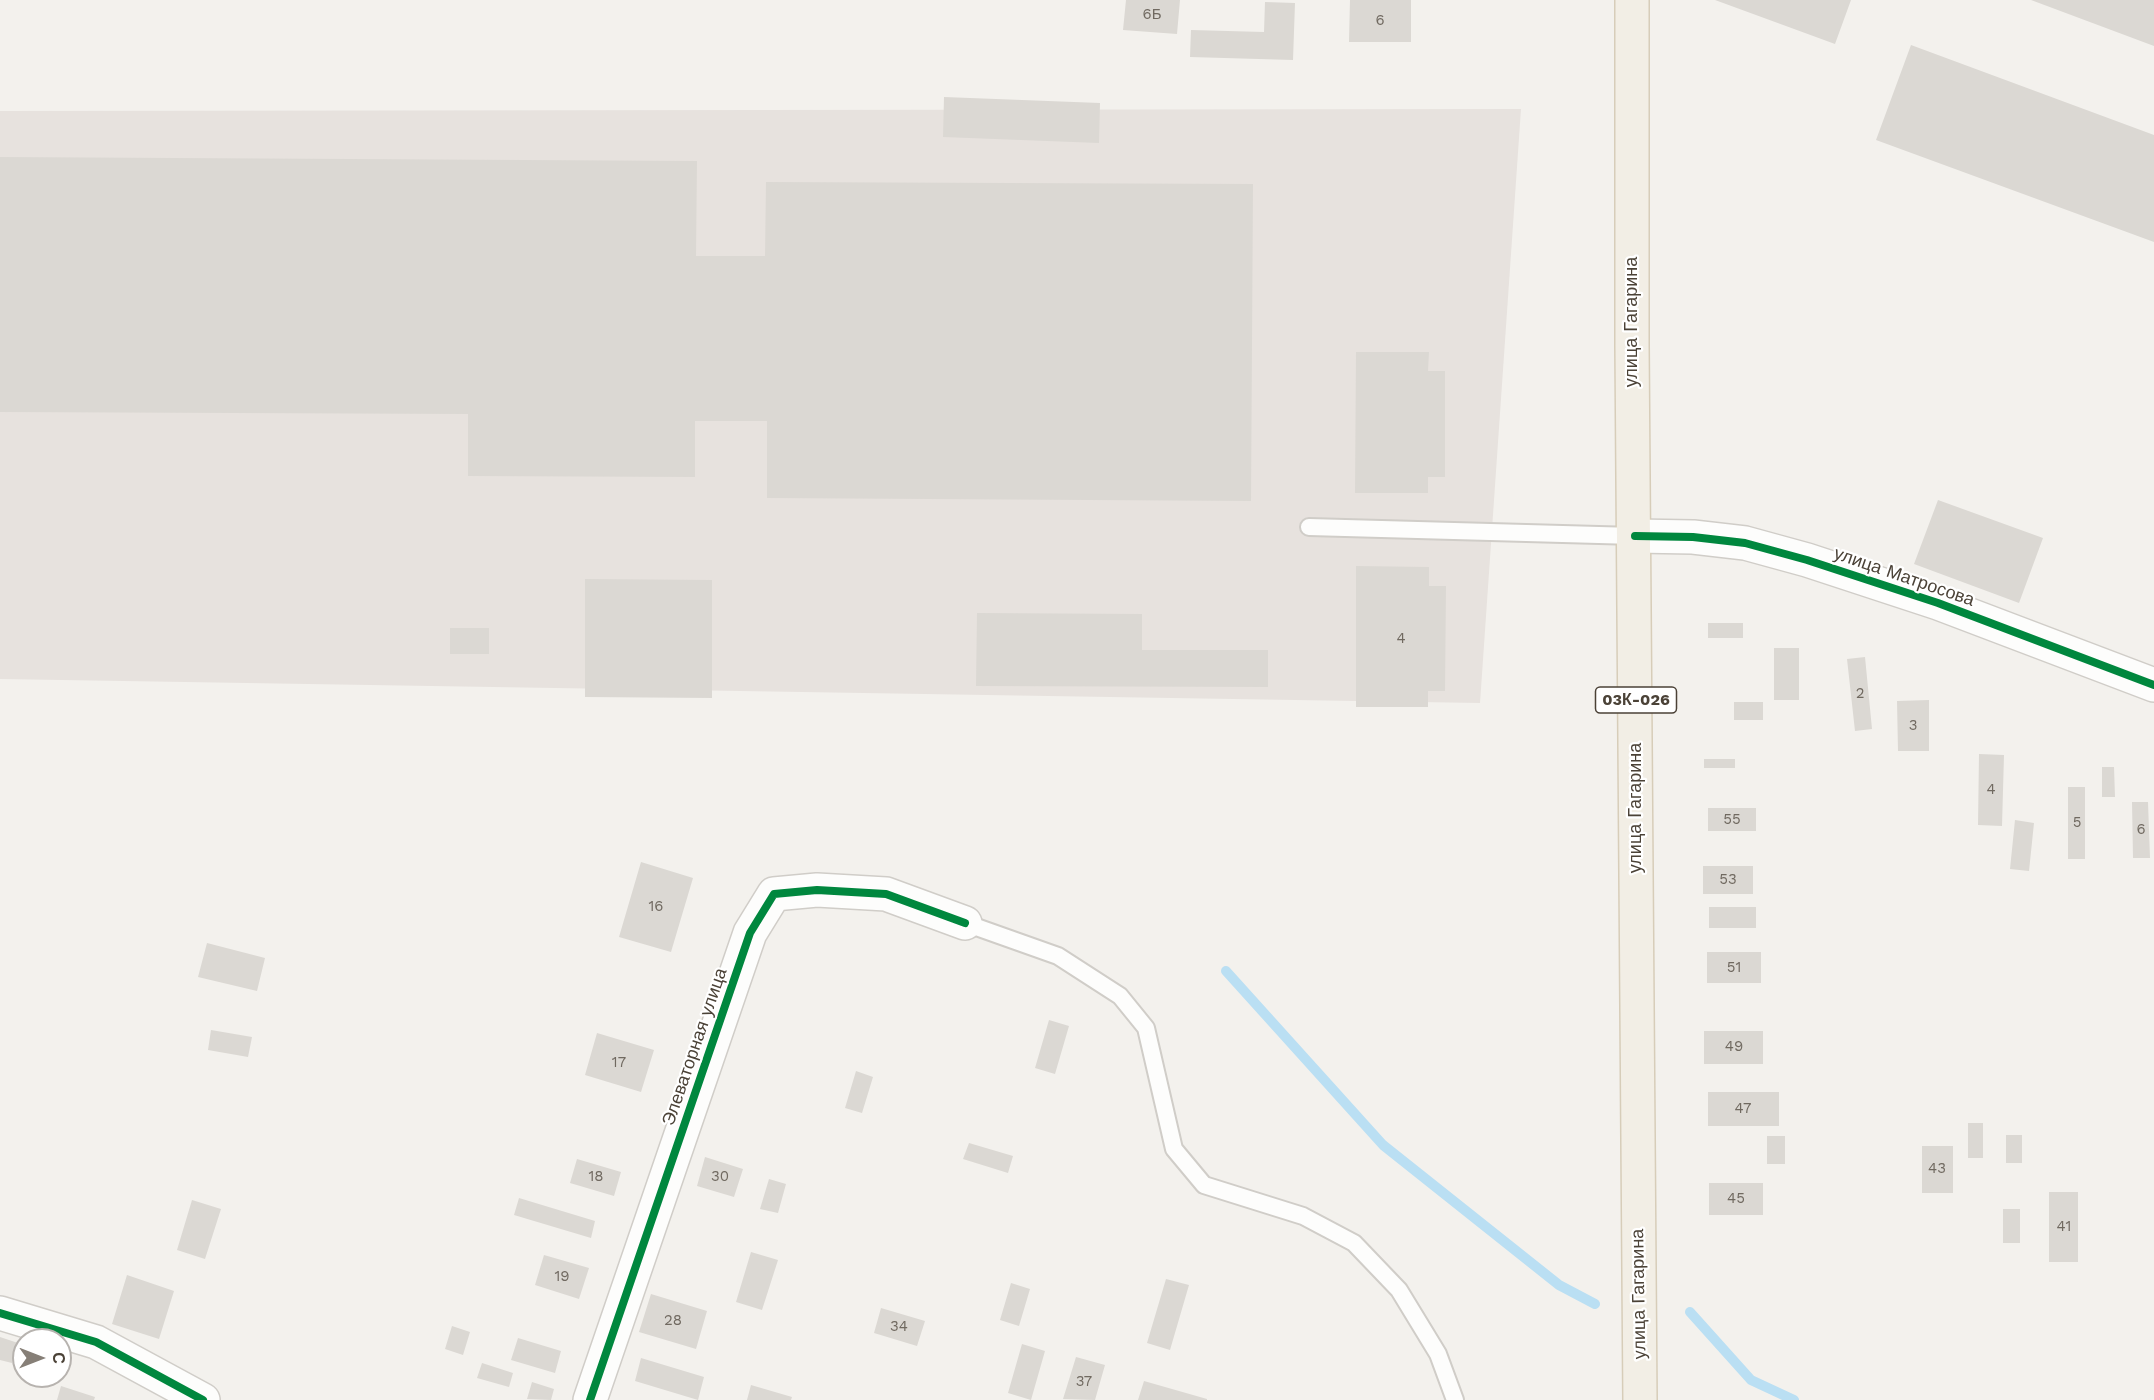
<!DOCTYPE html>
<html>
<head>
<meta charset="utf-8">
<style>
  body { margin:0 }
  #map { position:relative; width:2154px; height:1400px; overflow:hidden; background:#f3f1ed; font-family:"Work Sans",sans-serif }
  canvas { display:block }
  .north { position:absolute; left:12px; top:1328px; width:60px; height:60px; box-sizing:border-box; background:#fff; border:2px solid #b7b3af; border-radius:50%; rotate:90deg; font-size:16px; font-weight:700; line-height:24px; text-align:center; color:#4b4237 }
  .north::after { content:''; display:block; margin:auto; width:21px; height:27px; background:#867f77; clip-path:polygon(50% 0,100% 100%,50% 72%,0 100%) }
</style>
</head>
<body>
<div id="map">
<canvas width="2154" height="1400"></canvas>
<div class="north">С</div>
</div>
<script>
const context = document.querySelector('canvas').getContext('2d');
context.lineJoin = 'round';
function fill(path, color) { context.fillStyle = color; context.fill(path, 'evenodd'); }
const shape = rows => new Path2D(rows.map(r => 'M' + r).join(''));
function stroke(path, color, width, dash) { context.strokeStyle = color; context.lineWidth = width; context.lineCap = dash ? 'butt' : 'round'; context.setLineDash(dash || []); context.stroke(path); }
function label(font, color, halo, rows, align = 'center') {
  context.font = font + ' "Work Sans",sans-serif'; context.lineWidth = 4.5; context.setLineDash([]); context.textBaseline = 'middle'; context.strokeStyle = halo; context.fillStyle = color; for (const [text, x, y, turn = 0] of rows) {
    context.save(); context.translate(x, y); context.rotate((+turn || 0) * Math.PI / 180); context.textAlign = isNaN(turn) ? turn : align; if (halo) context.strokeText(text, 0, 0); context.fillText(text, 0, 0); context.restore();
  }
}
fill(shape([
  [1521,109,1480,703,0,679,0,111]
]), '#e7e2de');
stroke(shape([
  [1226,971,1383,1145,1559,1285,1595,1304],
  [1690,1312,1751,1380,1794,1400]
]), '#badff3', 10);
fill(shape([
  [1126,0,1180,0,1177,34,1123,30],
  [1350,0,1411,0,1411,42,1349,42],
  [1715,0,1851,0,1835,44],
  [2031,0,2154,0,2154,46],
  [1265,2,1295,3,1293,60,1190,57,1191,30,1264,32],
  [1911,45,2154,135,2154,242,1876,140],
  [944,97,1100,103,1099,143,943,137],
  [0,157,697,161,696,256,765,256,766,182,1253,184,1251,501,767,498,767,421,695,421,695,477,468,476,468,414,0,412],
  [1356,352,1429,352,1428,371,1445,371,1445,477,1428,477,1428,493,1355,493],
  [1938,500,2043,538,2019,603,1914,564],
  [1356,566,1429,567,1429,586,1446,586,1445,691,1428,691,1428,707,1356,707],
  [585,579,712,580,712,698,585,697],
  [977,613,1142,614,1142,650,1268,650,1268,687,976,686],
  [1708,623,1743,623,1743,638,1708,638],
  [450,628,489,628,489,654,450,654],
  [1774,648,1799,648,1799,700,1774,700],
  [1865,657,1872,729,1855,731,1847,659],
  [1929,700,1929,751,1898,751,1897,701],
  [1734,702,1763,702,1763,720,1734,720],
  [1979,754,2004,755,2002,826,1978,825],
  [1704,759,1735,759,1735,768,1704,768],
  [2102,767,2114,767,2115,797,2102,797],
  [2068,787,2085,787,2085,859,2068,859],
  [2132,802,2148,802,2150,858,2133,858],
  [1708,808,1756,808,1756,831,1708,831],
  [2015,820,2034,823,2029,871,2010,869],
  [641,862,693,878,671,952,619,937],
  [1703,866,1753,866,1753,894,1703,894],
  [1709,907,1756,907,1756,928,1709,928],
  [207,943,265,958,257,991,198,977],
  [1707,952,1761,952,1761,983,1707,983],
  [1049,1020,1069,1026,1055,1074,1035,1068],
  [211,1030,252,1037,248,1057,208,1050],
  [1704,1031,1763,1031,1763,1064,1704,1064],
  [597,1033,654,1050,641,1092,585,1075],
  [856,1071,873,1077,862,1113,845,1108],
  [1708,1092,1779,1092,1779,1126,1708,1126],
  [1968,1123,1983,1123,1983,1158,1968,1158],
  [2006,1135,2022,1135,2022,1163,2006,1163],
  [1767,1136,1785,1136,1785,1164,1767,1164],
  [969,1143,1013,1156,1008,1173,963,1159],
  [1922,1146,1953,1146,1953,1193,1922,1193],
  [705,1157,743,1169,734,1197,697,1186],
  [577,1159,621,1172,614,1196,570,1183],
  [769,1179,786,1184,778,1213,760,1209],
  [1709,1183,1763,1183,1763,1215,1709,1215],
  [2049,1192,2078,1192,2078,1262,2049,1262],
  [519,1198,595,1221,591,1238,514,1215],
  [192,1200,221,1209,205,1259,177,1250],
  [2003,1209,2020,1209,2020,1243,2003,1243],
  [751,1252,778,1260,762,1310,736,1302],
  [544,1255,589,1268,579,1299,535,1285],
  [127,1275,174,1291,159,1339,112,1324],
  [1166,1279,1189,1285,1170,1350,1147,1343],
  [1011,1283,1030,1289,1019,1326,1000,1320],
  [651,1294,707,1311,696,1349,639,1332],
  [881,1308,925,1321,917,1346,874,1333],
  [452,1326,470,1332,463,1355,445,1349],
  [0,1337,18,1343,12,1363,0,1360],
  [518,1338,561,1351,555,1373,511,1360],
  [1022,1344,1045,1351,1031,1400,1008,1393],
  [1076,1357,1105,1365,1095,1400,1063,1399],
  [641,1358,704,1377,698,1400,635,1381],
  [482,1363,513,1373,509,1387,477,1378],
  [1144,1381,1207,1399,1207,1400,1138,1400],
  [532,1382,554,1389,551,1400,527,1399],
  [751,1385,792,1397,791,1400,747,1400],
  [61,1386,95,1397,94,1400,57,1400]
]), '#dbd8d3');
const service = shape([
  [1309,527,1635,536],
  [965,923,1058,956,1120,996,1146,1028,1174,1149,1204,1185,1303,1216,1354,1243,1399,1290,1438,1354,1455,1400]
]);
const minor = shape([
  [1635,536,1693,537,1745,543,1807,560,1938,603,2154,685],
  [0,1313,96,1342,203,1400],
  [590,1400,750,933,774,894,817,890,886,894,965,923]
]);
const primary = shape([
  [1632,0,1632,345,1640,1400]
]);
stroke(service, '#d0cdc8', 20);
stroke(minor, '#d0cdc8', 36);
stroke(primary, '#d7cdb9', 36);
stroke(service, '#fdfdfc', 16);
stroke(minor, '#fdfdfc', 33);
stroke(primary, '#f2eee5', 33);
stroke(shape([
  [1635,536,1693,537,1745,543,1807,560,1938,603,2154,685],
  [0,1313,96,1342,203,1400],
  [590,1400,750,933,774,894,817,890,886,894,965,923]
]), '#00873e', 8);
label('15px', '#706960', null, [
  ["6Б",1152,15],
  ["6",1380,21],
  ["4",1401,639],
  ["2",1860,694],
  ["3",1913,726],
  ["4",1991,790],
  ["55",1732,820],
  ["5",2077,823],
  ["6",2141,830],
  ["53",1728,880],
  ["16",656,907],
  ["51",1734,968],
  ["49",1734,1047],
  ["17",619,1063],
  ["47",1743,1109],
  ["43",1937,1169],
  ["18",596,1177],
  ["30",720,1177],
  ["45",1736,1199],
  ["41",2064,1227],
  ["19",562,1277],
  ["28",673,1321],
  ["34",899,1327],
  ["37",1084,1382]
]);
for (const [x, y, w] of [
  [1636,700,81]
]) { const box = new Path2D(); box.roundRect(x - w / 2, y - 13, w, 26, 4.5); context.fillStyle = '#fff'; context.fill(box); stroke(box, '#4b4237', 1.5); }
label('bold 16px', '#4b4237', null, [
  ["03К-026",1636,700]
]);
label('18px', '#4b4237', '#fff', [
  ["улица Гагарина",1632,322,-90],
  ["улица Матросова",1904,577,19],
  ["улица Гагарина",1636,808,-90],
  ["Элеваторная улица",695,1047,-71],
  ["улица Гагарина",1639,1294,-91]
]);
</script>
</body>
</html>
